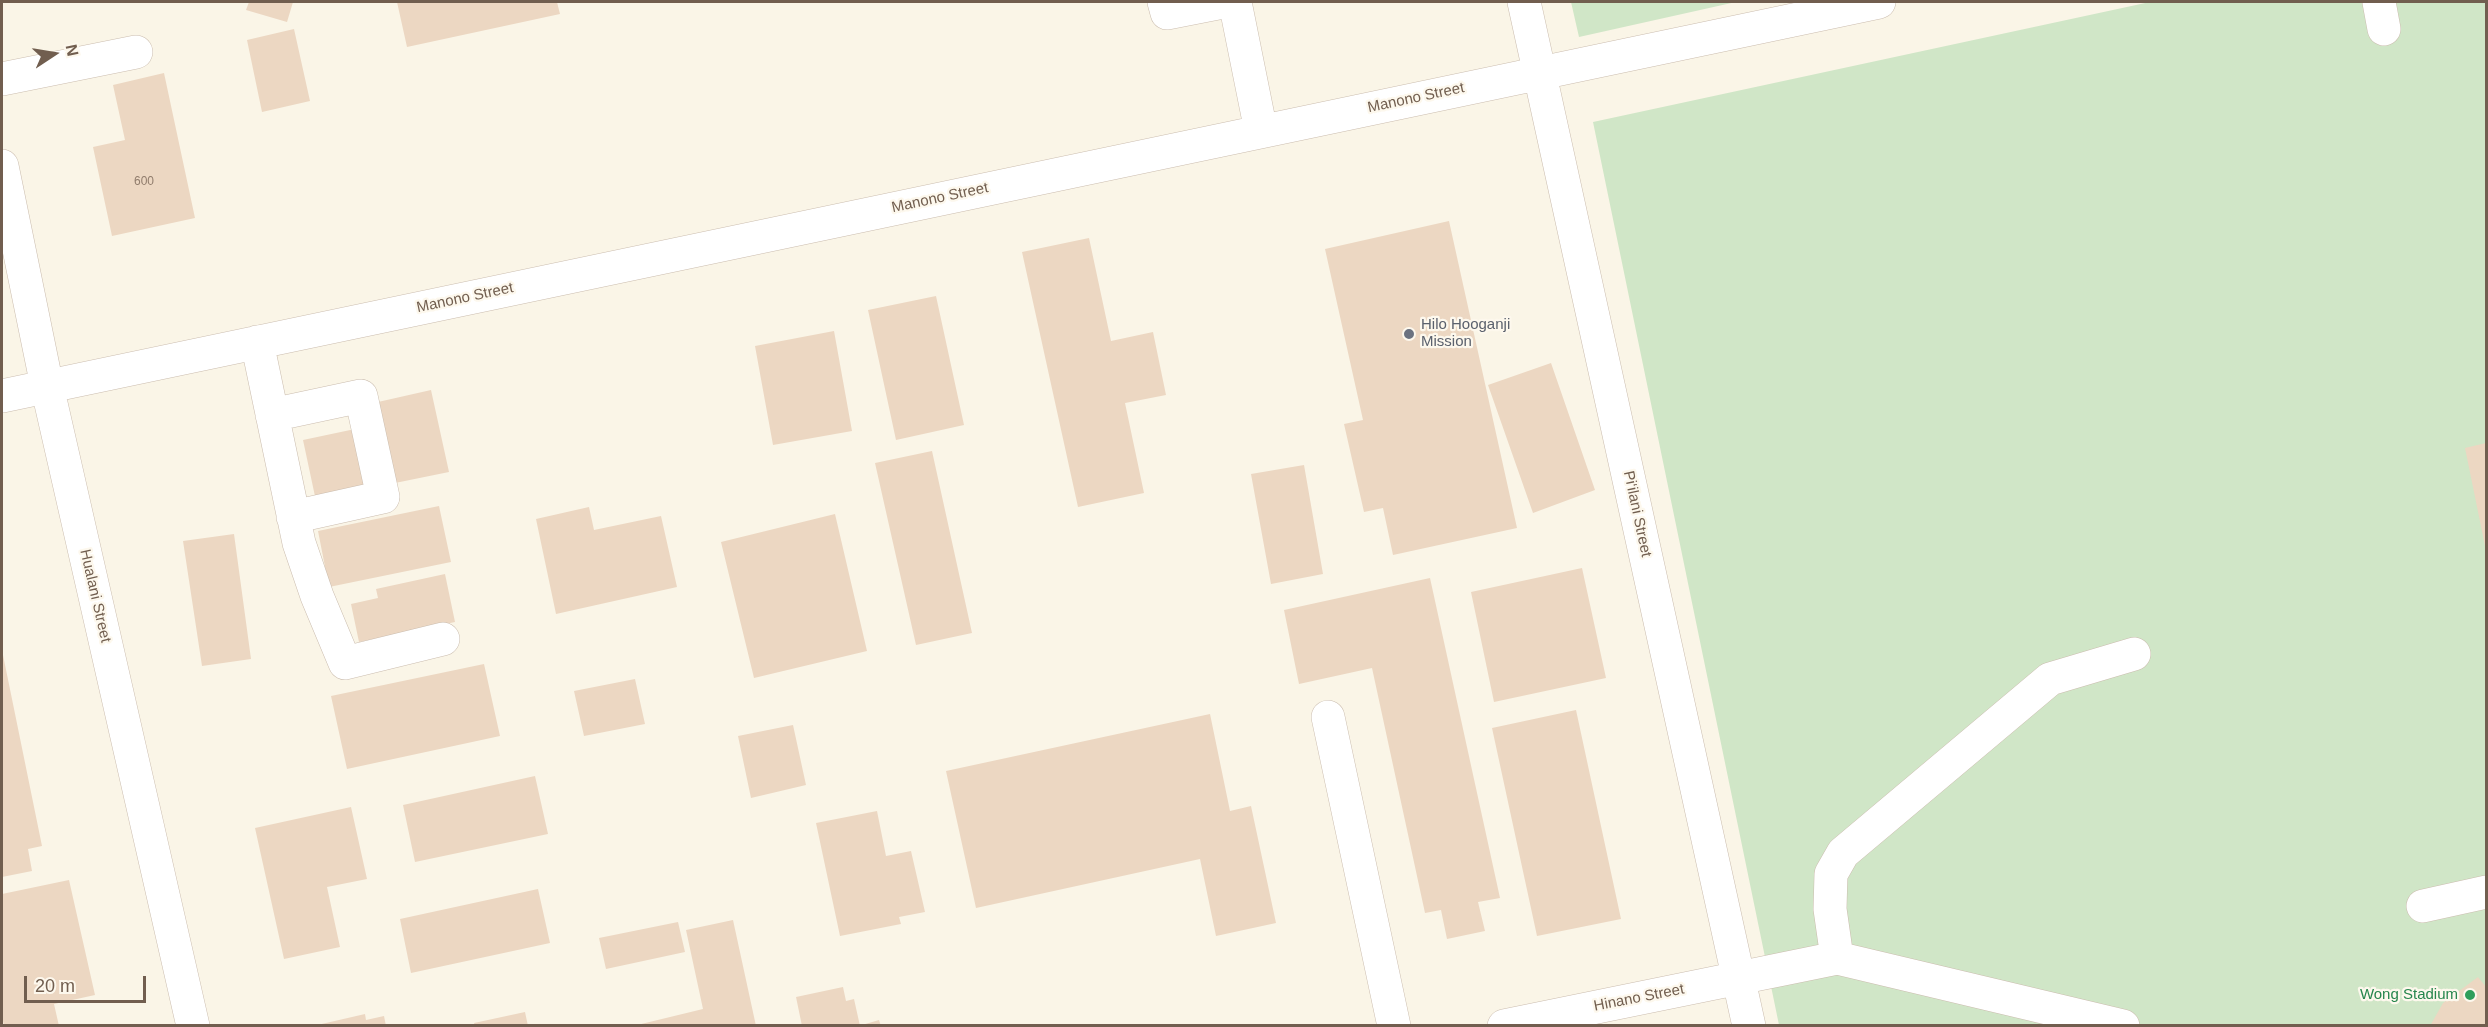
<!DOCTYPE html>
<html>
<head>
<meta charset="utf-8">
<style>
  body { margin:0 }
  #map { position:relative; width:2488px; height:1027px; overflow:hidden; background:#faf5e7; font-family:Helvetica,sans-serif }
  canvas { display:block }
  .frame { position:absolute; inset:0; border:3px solid #715e4f; pointer-events:none }
  .north { position:absolute; left:24px; top:24px; width:60px; height:60px; -webkit-text-stroke:4px #fdf8ed; paint-order:stroke; rotate:78deg; font-size:16px; font-weight:700; line-height:24px; text-align:center; color:#715e4f }
  .north::after { content:''; display:block; margin:auto; width:21px; height:27px; background:#715e4f; clip-path:polygon(50% 0,100% 100%,50% 72%,0 100%) }
  .scale { position:absolute; left:24px; top:976px; width:122px; height:27px; box-sizing:border-box; border:3px solid #715e4f; border-top:0; padding-left:8px; font-size:18px; line-height:21px; white-space:nowrap; color:#715e4f; -webkit-text-stroke:4px #fdf8ed; paint-order:stroke }
</style>
</head>
<body>
<div id="map">
<canvas width="2488" height="1027"></canvas>
<div class="frame"></div>
<div class="north">N</div>
<div class="scale">20 m</div>
</div>
<script>
const context = document.querySelector('canvas').getContext('2d');
context.lineJoin = 'round';
function fill(path, color) { context.fillStyle = color; context.fill(path, 'evenodd'); }
const shape = rows => new Path2D(rows.map(r => 'M' + r).join(''));
function stroke(path, color, width, dash) { context.strokeStyle = color; context.lineWidth = width; context.lineCap = dash ? 'butt' : 'round'; context.setLineDash(dash || []); context.stroke(path); }
function label(font, color, halo, rows, align = 'center') {
  context.font = font + ' Helvetica,sans-serif'; context.lineWidth = 4.5; context.setLineDash([]); context.textBaseline = 'middle'; context.strokeStyle = halo; context.fillStyle = color; for (const [text, x, y, turn = 0] of rows) {
    context.save(); context.translate(x, y); context.rotate((+turn || 0) * Math.PI / 180); context.textAlign = isNaN(turn) ? turn : align; if (halo) context.strokeText(text, 0, 0); context.fillText(text, 0, 0); context.restore();
  }
}
fill(shape([
  [1571,2,1736,2,1579,37],
  [2150,2,2486,2,2486,1025,1779,1025,1593,122]
]), '#d0e6c7');
fill(shape([
  [249,2,293,2,287,22,246,10],
  [397,2,557,2,560,14,407,47],
  [294,29,310,101,262,112,247,40],
  [164,73,195,218,112,236,93,147,125,140,113,85],
  [1449,221,1517,528,1393,555,1383,508,1364,512,1344,424,1363,420,1325,249],
  [1089,238,1111,341,1153,332,1166,395,1125,403,1144,493,1078,507,1022,252],
  [936,296,964,425,896,440,868,310],
  [834,331,852,431,773,445,755,346],
  [1551,363,1595,490,1533,513,1488,385],
  [431,390,449,472,395,483,378,402],
  [355,429,368,490,316,501,303,440],
  [2486,443,2486,546,2485,546,2465,448],
  [932,451,972,633,916,645,875,463],
  [1304,465,1323,574,1271,584,1251,474],
  [439,506,451,562,329,587,318,531],
  [589,507,594,530,661,516,677,587,556,614,536,519],
  [835,514,867,651,754,678,721,542],
  [234,534,251,659,202,666,183,541],
  [1582,568,1606,678,1494,702,1471,592],
  [445,574,455,622,359,642,351,604,378,598,376,589],
  [1430,578,1500,898,1478,902,1485,931,1447,939,1441,910,1425,913,1372,668,1299,684,1284,610],
  [3,655,42,846,28,849,32,871,2,877],
  [484,664,500,736,347,769,331,696],
  [635,679,645,724,584,736,574,691],
  [1576,710,1621,919,1537,936,1492,728],
  [1210,714,1230,811,1251,806,1276,923,1216,936,1200,859,976,908,946,771],
  [793,725,806,785,751,798,738,736],
  [535,776,548,834,415,862,403,805],
  [351,807,367,879,327,887,340,947,284,959,255,828],
  [877,811,886,856,911,851,925,912,899,917,901,924,840,936,816,823],
  [69,880,95,995,54,1004,59,1026,4,1026,2,1016,2,894],
  [538,889,550,943,411,973,400,919],
  [733,920,756,1026,633,1026,703,1009,686,930],
  [678,922,685,952,606,969,599,938],
  [2478,977,2486,987,2486,1026,2430,1026,2443,1003],
  [843,987,846,1001,854,999,860,1026,802,1026,796,997],
  [525,1012,528,1026,475,1026,474,1023],
  [365,1014,366,1020,384,1016,386,1026,313,1026],
  [879,1020,881,1026,862,1026,862,1025]
]), '#ecd7c2');
const minor = shape([
  [1164,2,1167,13,1223,2],
  [1235,2,1261,131],
  [1524,2,1749,1026],
  [2379,2,2384,29],
  [2,79,136,52],
  [2,166,47,386,193,1026],
  [257,342,299,543,317,596,345,663,443,639],
  [2,396,1879,2],
  [272,415,361,396,383,497,293,517],
  [1328,717,1394,1026],
  [2423,906,2486,892],
  [1837,958,1830,909,1831,874,1843,853,2050,679,2134,654],
  [1504,1026,1837,958,2123,1026]
]);
stroke(minor, '#cbbdaf', 34);
stroke(minor, '#fff', 33);
for (const [x, y, r, color] of [
  [1409,334,6,"#6b7280"],
  [2470,995,6,"#2e9e5b"]
]) { const dot = new Path2D(); dot.arc(x, y, r, 0, 2 * Math.PI); context.fillStyle = color; context.fill(dot); stroke(dot, '#fdf8ed', 2); }
label('12px', '#907c6c', null, [
  ["600",144,182]
]);
label('15px', '#715e4f', '#fdf8ed', [
  ["Manono Street",1416,98,-12],
  ["Manono Street",940,198,-12],
  ["Manono Street",465,298,-12],
  ["Pi‘ilani Street",1637,514,78],
  ["Hualani Street",95,596,77],
  ["Hinano Street",1639,998,-11]
]);
label('15px', '#5b616d', '#fdf8ed', [
  ["Hilo Hooganji",1421,325],
  ["Mission",1421,342]
], 'left');
label('15px', '#27864d', '#fdf8ed', [
  ["Wong Stadium",2458,995]
], 'right');
</script>
</body>
</html>
